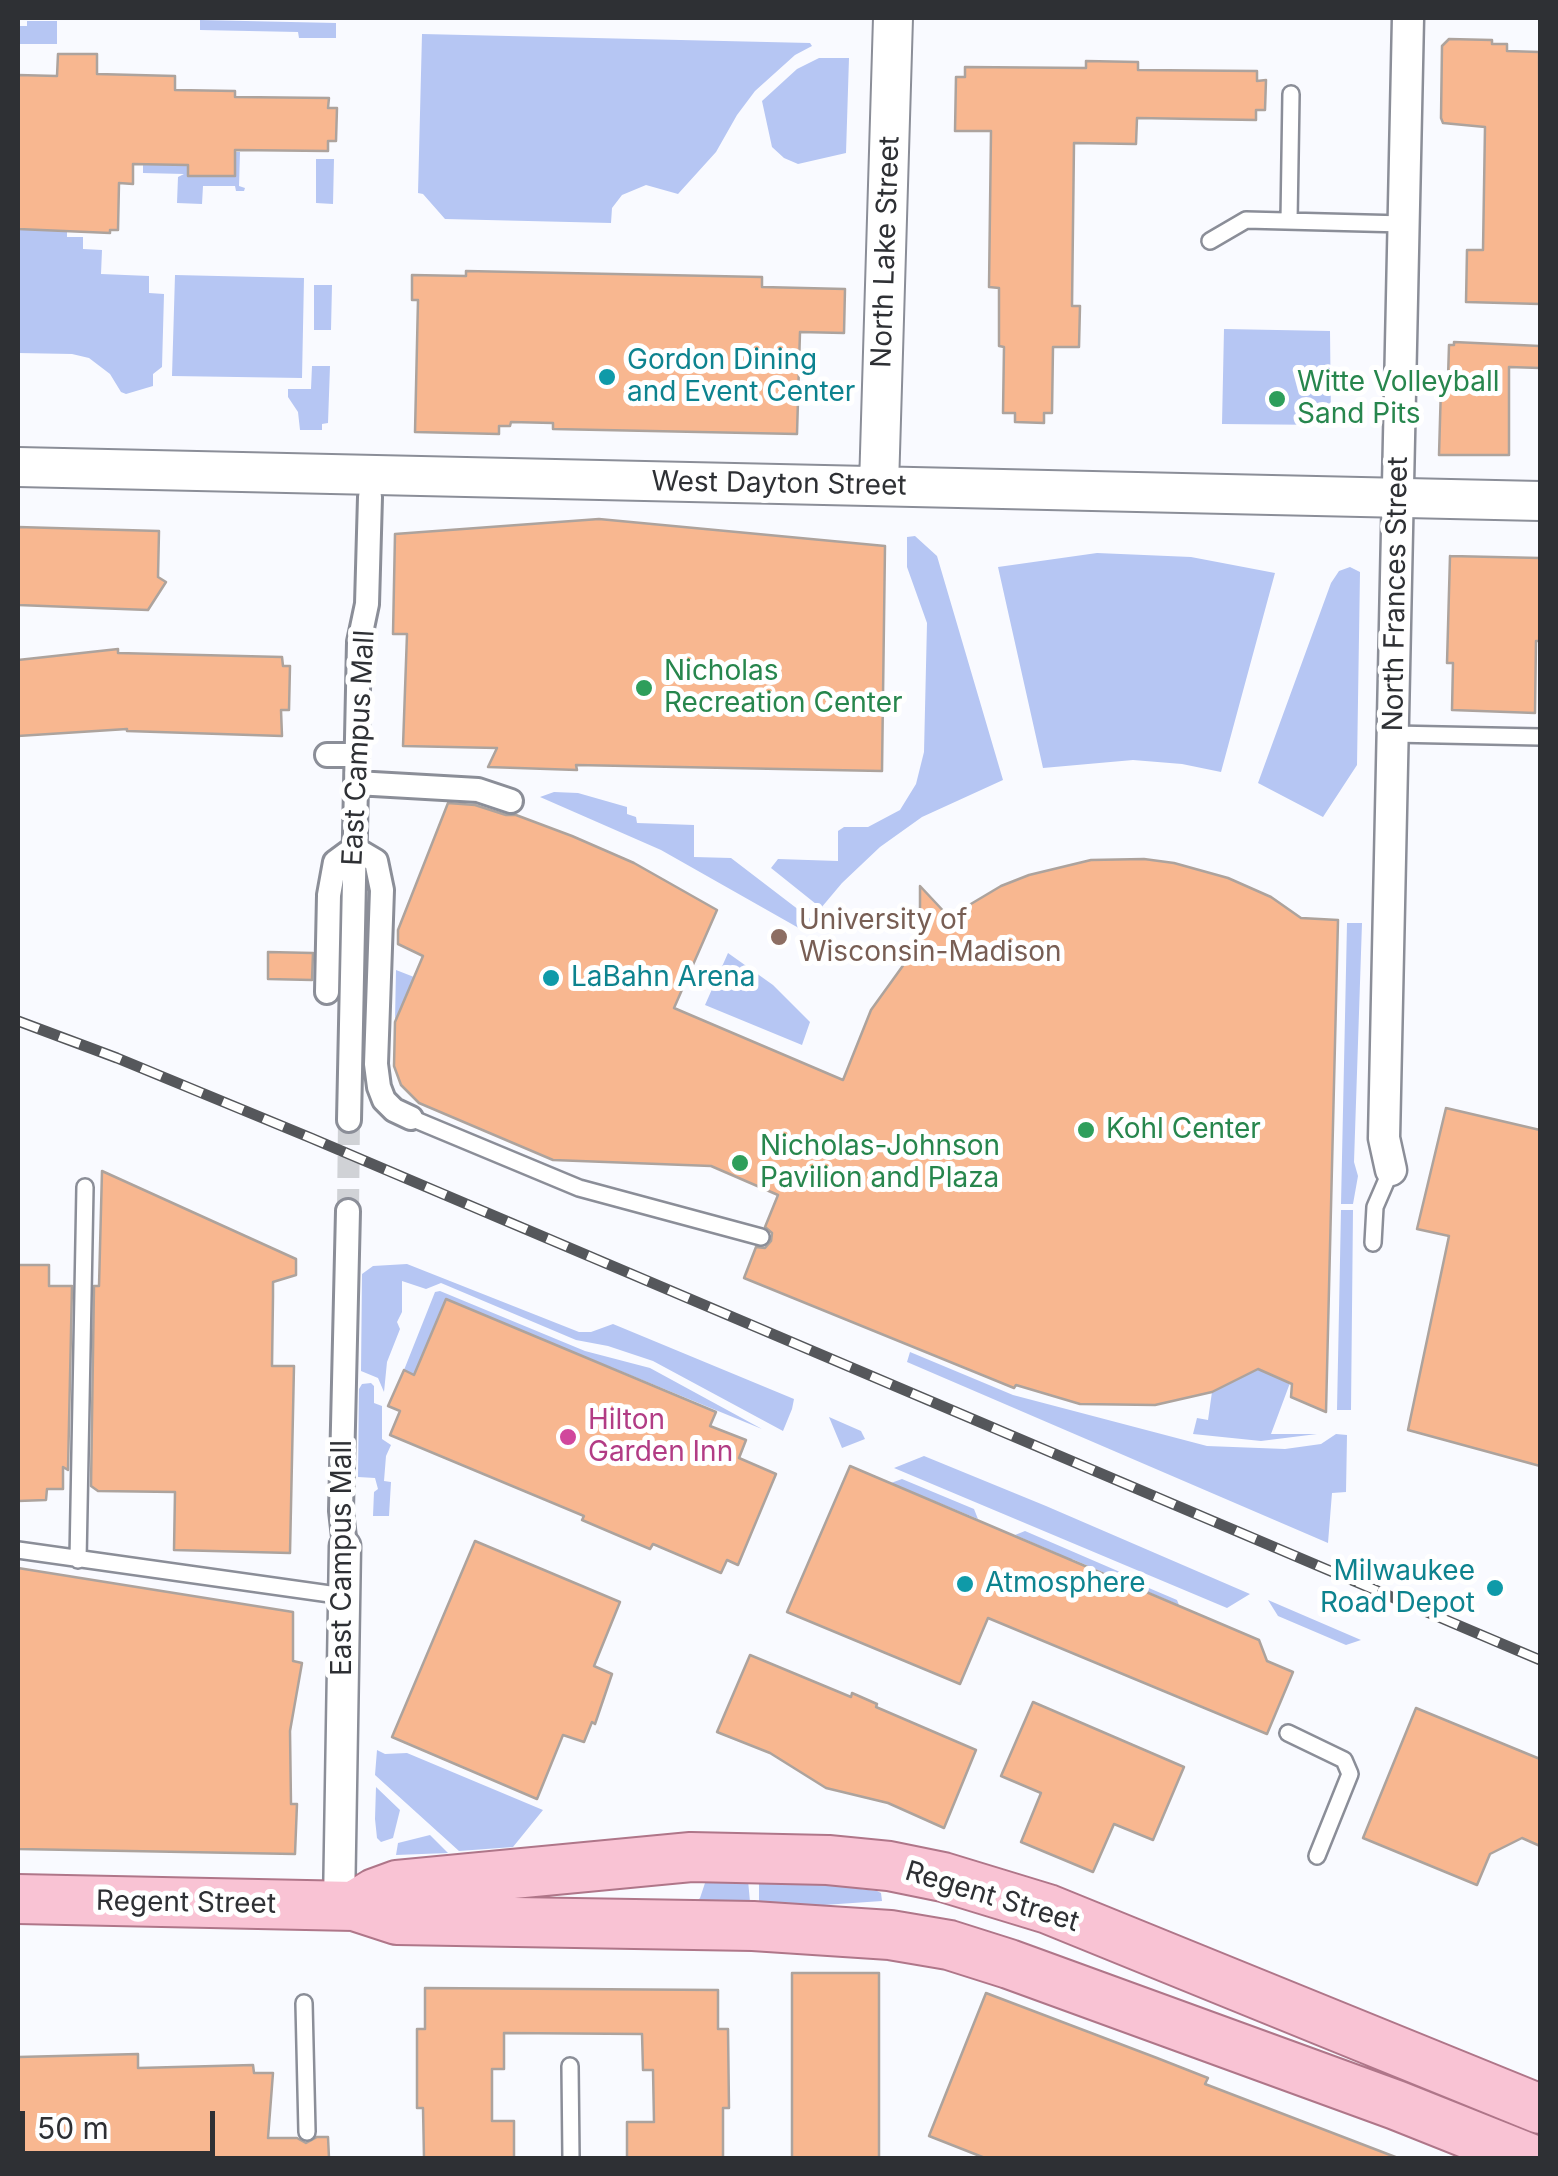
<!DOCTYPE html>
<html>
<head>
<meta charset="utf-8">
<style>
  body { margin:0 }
  #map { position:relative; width:1558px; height:2176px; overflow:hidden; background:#f9faff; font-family:Inter,sans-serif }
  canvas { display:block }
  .frame { position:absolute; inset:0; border:20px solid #2e3034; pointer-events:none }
  .scale { position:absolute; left:20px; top:2111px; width:195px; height:45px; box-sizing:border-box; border:5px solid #2e3034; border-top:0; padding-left:12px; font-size:30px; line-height:35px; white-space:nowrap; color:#2e3034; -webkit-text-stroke:8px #fff; paint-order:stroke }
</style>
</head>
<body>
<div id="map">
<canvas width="1558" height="2176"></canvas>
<div class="frame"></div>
<div class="scale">50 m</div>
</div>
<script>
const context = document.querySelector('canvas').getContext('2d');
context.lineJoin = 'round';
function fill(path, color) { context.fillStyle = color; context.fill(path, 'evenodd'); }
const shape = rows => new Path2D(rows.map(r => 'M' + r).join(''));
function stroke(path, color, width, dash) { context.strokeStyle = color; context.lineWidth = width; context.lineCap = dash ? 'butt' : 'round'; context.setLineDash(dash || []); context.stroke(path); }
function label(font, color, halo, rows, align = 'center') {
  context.font = font + ' Inter,sans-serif'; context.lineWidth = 10; context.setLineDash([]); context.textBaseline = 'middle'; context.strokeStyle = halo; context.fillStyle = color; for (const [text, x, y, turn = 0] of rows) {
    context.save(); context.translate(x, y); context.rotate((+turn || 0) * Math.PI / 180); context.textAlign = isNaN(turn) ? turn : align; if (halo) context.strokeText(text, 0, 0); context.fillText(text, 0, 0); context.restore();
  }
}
fill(shape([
  [200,20,336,23,336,38,299,38,298,32,200,30],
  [27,21,57,21,57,44,18,44,18,26,27,26],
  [422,34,810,43,812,46,795,55,755,91,737,115,716,152,678,194,646,185,622,195,612,208,611,223,445,219,423,194,418,193],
  [819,58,849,58,846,153,798,164,784,158,772,147,762,101,797,69],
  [235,152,240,152,239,186,245,188,244,191,236,191,235,186,203,186,202,204,177,203,178,177,184,174,143,173,143,164,188,165,189,176,234,176],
  [316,159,334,159,333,204,316,203],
  [18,229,67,231,67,237,83,237,83,249,102,250,101,274,149,276,149,293,164,294,162,367,153,374,153,386,126,394,121,392,110,374,89,358,72,354,18,353],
  [175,275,304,278,302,378,172,376],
  [314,285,332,285,331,330,314,330],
  [1224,329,1330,331,1331,425,1222,424],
  [312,366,330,366,328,423,322,424,322,430,300,430,298,412,288,397,288,389,311,389],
  [915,536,937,556,1003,780,922,817,880,847,842,883,821,908,771,868,778,859,838,861,838,831,844,827,868,827,900,810,916,784,924,752,927,623,907,567,907,537],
  [1097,553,1191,557,1275,573,1221,772,1182,764,1133,760,1043,768,998,567],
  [1350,567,1360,572,1357,765,1323,817,1258,783,1331,583,1339,571],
  [554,792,578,793,627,807,627,814,636,817,637,823,694,825,694,857,731,858,812,920,804,931,661,850,540,797],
  [1347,923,1362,923,1354,1162,1358,1176,1353,1204,1341,1204],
  [728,953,773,985,810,1022,802,1045,705,1005],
  [396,970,414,977,395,1020],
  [1341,1210,1353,1210,1351,1410,1337,1410],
  [407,1264,579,1332,591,1332,613,1324,794,1399,792,1409,783,1431,653,1361,608,1346,576,1340,441,1283,426,1289,402,1281,402,1312,397,1322,400,1329,387,1362,384,1392,378,1378,361,1371,362,1274,373,1266],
  [440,1291,585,1351,650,1368,762,1429,447,1300,414,1375,404,1370,435,1292],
  [910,1352,1013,1395,1207,1446,1285,1449,1321,1444,1336,1434,1347,1435,1346,1492,1332,1493,1328,1543,907,1362],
  [1258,1369,1290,1383,1271,1434,1317,1434,1261,1441,1193,1434,1197,1418,1208,1420,1212,1392],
  [371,1383,374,1386,374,1403,382,1406,382,1439,391,1445,386,1456,384,1481,391,1482,389,1516,373,1516,374,1492,378,1489,375,1478,358,1477,359,1389,362,1384],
  [829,1417,861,1431,865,1439,842,1448],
  [924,1456,1046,1506,1250,1594,1227,1608,894,1468],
  [902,1479,974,1509,978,1519,891,1483],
  [1025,1531,1120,1572,1123,1577,1177,1600,1179,1605,1072,1559,1062,1563,1057,1553,1015,1535],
  [1268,1600,1361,1640,1346,1645,1278,1616],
  [377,1750,385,1754,407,1753,543,1810,513,1847,459,1851,375,1775],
  [376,1787,400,1810,393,1838,381,1842,377,1838,375,1819],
  [430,1835,448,1853,396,1855,398,1843],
  [706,1880,748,1880,750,1902,692,1906,700,1898],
  [759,1881,812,1883,877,1891,881,1893,882,1901,780,1908,759,1905]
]), '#b6c6f3');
const building = shape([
  [1449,39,1492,40,1492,44,1507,44,1507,51,1539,52,1540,304,1466,302,1467,250,1483,250,1485,127,1443,123,1441,118,1442,46,1449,39],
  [58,54,97,54,97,74,175,76,175,90,235,91,235,97,329,98,328,108,337,108,336,141,328,141,328,151,235,150,235,176,188,176,188,165,133,164,133,184,119,183,118,230,110,230,110,233,18,229,18,75,57,76,58,54],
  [1086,61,1138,62,1138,70,1257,71,1257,81,1266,80,1265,110,1256,110,1256,120,1137,118,1136,144,1074,143,1072,306,1080,306,1079,347,1053,347,1052,413,1044,413,1044,423,1015,422,1015,413,1003,413,1004,347,999,346,999,288,989,287,991,131,955,131,956,77,965,77,965,67,1086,68,1086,61],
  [466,271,762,277,762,287,845,289,844,333,800,332,797,434,553,429,553,423,511,422,510,426,499,426,499,434,415,432,418,300,412,300,412,275,466,276,466,271],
  [1454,342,1540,346,1540,368,1509,367,1509,455,1439,455,1441,386,1444,378,1448,378,1449,345,1454,345,1454,342],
  [599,519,885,546,882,771,576,765,577,770,488,767,497,748,403,746,407,634,393,634,395,534,599,519],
  [18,527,159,531,158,577,166,582,148,610,18,605,18,527],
  [1450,556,1540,558,1540,641,1536,641,1535,713,1452,710,1453,663,1447,663,1450,556],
  [118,649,118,653,282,657,283,666,290,666,289,710,281,710,282,736,127,731,127,729,18,736,18,660,118,649],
  [448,803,475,805,506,815,516,815,572,836,634,863,717,910,674,1008,843,1080,871,1010,920,942,920,886,949,917,1001,886,1029,875,1091,860,1144,859,1174,863,1228,878,1271,897,1301,918,1338,920,1326,1412,1291,1397,1292,1384,1258,1369,1212,1392,1155,1405,1080,1404,1016,1385,1014,1388,744,1278,756,1247,765,1248,771,1241,772,1233,765,1227,778,1195,711,1166,553,1160,419,1103,401,1085,394,1066,395,1022,423,956,398,944,398,930,448,803],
  [268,952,313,953,312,980,268,979,268,952],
  [1446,1108,1540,1130,1540,1466,1408,1430,1449,1236,1417,1229,1446,1108],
  [102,1171,296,1259,296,1275,273,1282,273,1297,272,1366,294,1366,290,1553,174,1550,175,1492,98,1491,91,1486,94,1286,99,1286,102,1171],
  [18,1265,49,1265,49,1286,72,1286,68,1470,63,1467,63,1489,47,1489,46,1500,18,1501,18,1265],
  [446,1299,716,1412,710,1426,746,1440,739,1458,776,1474,738,1565,727,1560,721,1573,653,1544,650,1549,582,1520,584,1516,390,1435,400,1411,388,1406,404,1370,414,1375,446,1299],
  [850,1466,1259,1640,1267,1661,1293,1672,1267,1734,988,1618,960,1684,787,1612,850,1466],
  [475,1541,620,1602,594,1666,612,1674,595,1724,592,1722,584,1742,563,1735,537,1799,392,1737,475,1541],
  [18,1568,293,1612,293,1661,302,1663,290,1731,291,1804,297,1804,295,1854,18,1849,18,1568],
  [750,1655,851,1697,852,1693,877,1704,876,1707,976,1750,944,1828,888,1803,826,1788,770,1753,717,1732,750,1655],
  [1033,1702,1184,1767,1153,1840,1114,1824,1093,1872,1021,1842,1041,1793,1001,1776,1033,1702],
  [1416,1708,1540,1759,1540,1846,1522,1838,1490,1854,1477,1885,1363,1838,1416,1708],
  [792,1973,879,1973,879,2158,792,2158,792,1973],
  [425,1988,718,1990,718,2029,728,2029,729,2108,723,2108,723,2158,627,2158,627,2122,654,2122,653,2070,643,2070,642,2034,504,2033,504,2069,492,2069,492,2121,514,2121,514,2158,424,2158,423,2108,417,2108,417,2029,425,2029,425,1988],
  [986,1993,1157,2058,1208,2078,1205,2084,1398,2158,985,2158,929,2136,986,1993],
  [138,2054,138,2068,253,2065,254,2073,273,2073,268,2138,297,2138,306,2143,317,2137,328,2137,329,2158,18,2158,18,2057,138,2054]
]);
fill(building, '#f8b790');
stroke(building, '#ada39d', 2.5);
stroke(shape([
  [348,1211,349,1120]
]), '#d0d2d6', 22, [22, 11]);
const service = shape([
  [1289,221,1291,94],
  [1210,241,1246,220,1404,224],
  [1393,734,1540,737],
  [411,1118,579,1188,761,1237],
  [1373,1243,1375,1207,1391,1170],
  [18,1550,344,1596],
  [78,1560,85,1187],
  [1288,1733,1344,1760,1350,1774,1317,1856],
  [304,2003,307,2132],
  [570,2066,571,2158]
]);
const pedestrian = shape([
  [327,755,357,755],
  [356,783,478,790,511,801],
  [354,848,376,861,382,890,376,1064,379,1087,384,1100,394,1110,411,1118],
  [327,992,329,895,335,862,354,848],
  [349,1120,359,642,367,604,370,497],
  [345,1546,341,1511,348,1211]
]);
const minor = shape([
  [1391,1170,1384,1138,1408,18],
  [339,1906,345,1546]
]);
const tertiary = shape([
  [18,467,1540,501],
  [879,486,893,18]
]);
const primary = shape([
  [18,1899,354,1906,397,1920,753,1926,890,1935,949,1945,1009,1964,1396,2105,1529,2158],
  [354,1906,375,1893,397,1885,691,1857,828,1860,889,1866,943,1877,1048,1909,1540,2109]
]);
stroke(service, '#8b8e98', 20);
stroke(pedestrian, '#8b8e98', 28);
stroke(minor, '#8b8e98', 35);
stroke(tertiary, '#8b8e98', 42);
stroke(primary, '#af7689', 52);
stroke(service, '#fff', 15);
stroke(pedestrian, '#fff', 22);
stroke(minor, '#fff', 30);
stroke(tertiary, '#fff', 38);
stroke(primary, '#f9c3d4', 48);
const rail = shape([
  [18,1021,117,1058,311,1138,1540,1660]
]);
stroke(rail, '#55575b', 11);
stroke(rail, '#fff', 8, [22]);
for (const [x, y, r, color] of [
  [607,377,10,"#0f9aa8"],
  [1277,399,10,"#2e9e5b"],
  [644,688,10,"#2e9e5b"],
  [779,937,10,"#8d6e63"],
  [551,978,10,"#0f9aa8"],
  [1086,1130,10,"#2e9e5b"],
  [740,1163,10,"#2e9e5b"],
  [568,1437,10,"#d1479c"],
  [965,1584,10,"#0f9aa8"],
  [1495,1588,10,"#0f9aa8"]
]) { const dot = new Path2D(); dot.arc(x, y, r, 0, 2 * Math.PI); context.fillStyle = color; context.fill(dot); stroke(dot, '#fff', 4); }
label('28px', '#2e3034', '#fff', [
  ["North Lake Street",886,252,-88],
  ["West Dayton Street",779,484,1],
  ["North Frances Street",1396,594,-89],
  ["East Campus Mall",359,748,-87],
  ["East Campus Mall",343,1558,-90],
  ["Regent Street",992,1897,17],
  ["Regent Street",186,1903,1]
]);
label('28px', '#0d838f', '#fff', [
  ["Gordon Dining",627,361],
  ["and Event Center",627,393],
  ["LaBahn Arena",571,978],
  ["Milwaukee",1475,1572,"right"],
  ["Road Depot",1475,1604,"right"],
  ["Atmosphere",985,1584]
], 'left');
label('28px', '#27864d', '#fff', [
  ["Witte Volleyball",1297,383],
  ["Sand Pits",1297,415],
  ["Nicholas",664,672],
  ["Recreation Center",664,704],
  ["Kohl Center",1106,1130],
  ["Nicholas-Johnson",760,1147],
  ["Pavilion and Plaza",760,1179]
], 'left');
label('28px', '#785e54', '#fff', [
  ["University of",799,921],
  ["Wisconsin-Madison",799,953]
], 'left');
label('28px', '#b23c85', '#fff', [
  ["Hilton",588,1421],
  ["Garden Inn",588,1453]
], 'left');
</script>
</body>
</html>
